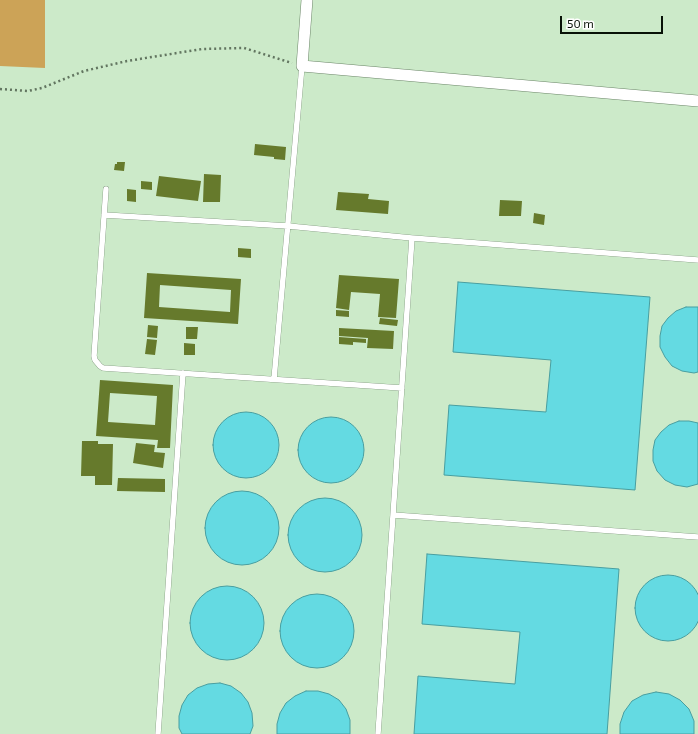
<!DOCTYPE html>
<html>
<head>
<meta charset="utf-8">
<style>
  body { margin:0 }
  #map { position:relative; width:698px; height:734px; overflow:hidden; background:#cceac9; font-family:"Exo 2",sans-serif }
  canvas { display:block }
  .scale { position:absolute; left:560px; top:16px; width:103px; height:18px; box-sizing:border-box; border:2px solid #081207; border-top:0; padding-left:5px; font-size:12px; line-height:14px; white-space:nowrap; color:#081207; -webkit-text-stroke:3px #fff; paint-order:stroke }
</style>
</head>
<body>
<div id="map">
<canvas width="698" height="734"></canvas>
<div class="scale">50 m</div>
</div>
<script>
const context = document.querySelector('canvas').getContext('2d');
context.lineJoin = 'round';
function fill(path, color) { context.fillStyle = color; context.fill(path, 'evenodd'); }
const shape = rows => new Path2D(rows.map(r => 'M' + r).join(''));
function stroke(path, color, width, dash) { context.strokeStyle = color; context.lineWidth = width; context.lineCap = dash ? 'butt' : 'round'; context.setLineDash(dash || []); context.stroke(path); }
fill(shape([
  [0,0,45,0,45,68,0,66]
]), '#cca357');
const water = shape([
  [458,282,650,297,635,490,444,475,449,405,546,412,551,360,453,352,458,282],
  [686,307,698,307,698,372,694,373,682,371,672,366,665,357,660,347,660,336,662,326,668,318,676,311,686,307],
  '213 445a33 33 0 1 1 66 0a33 33 0 1 1-66 0Z',
  '298 450a33 33 0 1 1 66 0a33 33 0 1 1-66 0Z',
  [679,421,689,421,698,423,698,484,687,487,675,485,665,480,657,471,653,461,653,450,655,440,661,432,669,425,679,421],
  '205 528a37 37 0 1 1 74 0a37 37 0 1 1-74 0Z',
  '288 535a37 37 0 1 1 74 0a37 37 0 1 1-74 0Z',
  [427,554,619,569,607,734,414,734,418,676,515,684,520,632,422,624,427,554],
  '635 608a33 33 0 1 1 66 0a33 33 0 1 1-66 0Z',
  '190 623a37 37 0 1 1 74 0a37 37 0 1 1-74 0Z',
  '280 631a37 37 0 1 1 74 0a37 37 0 1 1-74 0Z',
  [220,683,231,686,241,693,248,702,252,713,253,726,250,734,182,734,179,728,179,716,182,705,188,695,197,688,208,684,220,683],
  [306,691,318,691,329,694,339,700,346,709,350,720,350,734,277,734,277,724,280,713,286,703,295,696,306,691],
  [656,692,669,694,680,700,689,709,694,721,694,734,620,734,620,724,624,712,632,701,643,695,656,692]
]);
fill(water, '#64dae2');
stroke(water, '#489ea0', 1);
fill(shape([
  [255,144,286,147,285,160,274,159,274,157,254,155],
  [117,162,125,162,124,171,114,170,115,164,117,164],
  [204,174,221,175,220,202,203,202],
  [159,176,201,181,198,201,156,196],
  [141,181,152,182,152,190,141,189],
  [127,189,136,190,136,202,127,201],
  [338,192,369,194,368,199,389,201,388,214,336,210],
  [500,200,522,201,521,216,499,216],
  [534,213,545,215,544,225,533,223],
  [238,248,251,249,251,258,238,257],
  [147,273,241,279,238,324,144,318],
  [160,285,231,290,230,312,159,307],
  [339,275,399,279,396,318,378,317,380,294,351,292,349,310,336,308],
  [336,310,349,311,349,317,336,316],
  [380,318,398,320,397,326,379,324],
  [148,325,158,326,157,338,147,337],
  [186,327,198,327,197,339,186,339],
  [339,328,394,331,393,349,367,348,368,338,339,336],
  [339,337,366,339,366,343,353,342,353,345,339,344],
  [147,339,157,340,155,355,145,354],
  [184,343,195,344,195,355,184,355],
  [100,380,173,385,170,448,157,448,158,440,96,436],
  [110,393,157,396,155,425,108,422],
  [82,441,98,441,98,444,113,444,112,485,95,485,95,476,81,476],
  [136,443,155,445,154,452,165,453,163,468,133,463],
  [118,478,165,479,165,492,117,491]
]), '#667a2c');
const lane = shape([
  [106,189,94,356,95,360,100,366,103,368,402,388],
  [104,215,288,226,412,238,698,260],
  [274,379,302,66],
  [393,515,698,537],
  [158,734,183,373],
  [378,734,412,238]
]);
const street = shape([
  [307,0,302,66,698,101]
]);
stroke(lane, '#6a8567', 6);
stroke(street, '#6a8567', 12);
stroke(shape([
  [0,89,28,91,42,88,84,71,127,61,202,49,244,48,292,63]
]), '#627560', 2.5, [2, 3]);
stroke(lane, '#fff', 5.5);
stroke(street, '#fff', 11);
</script>
</body>
</html>
